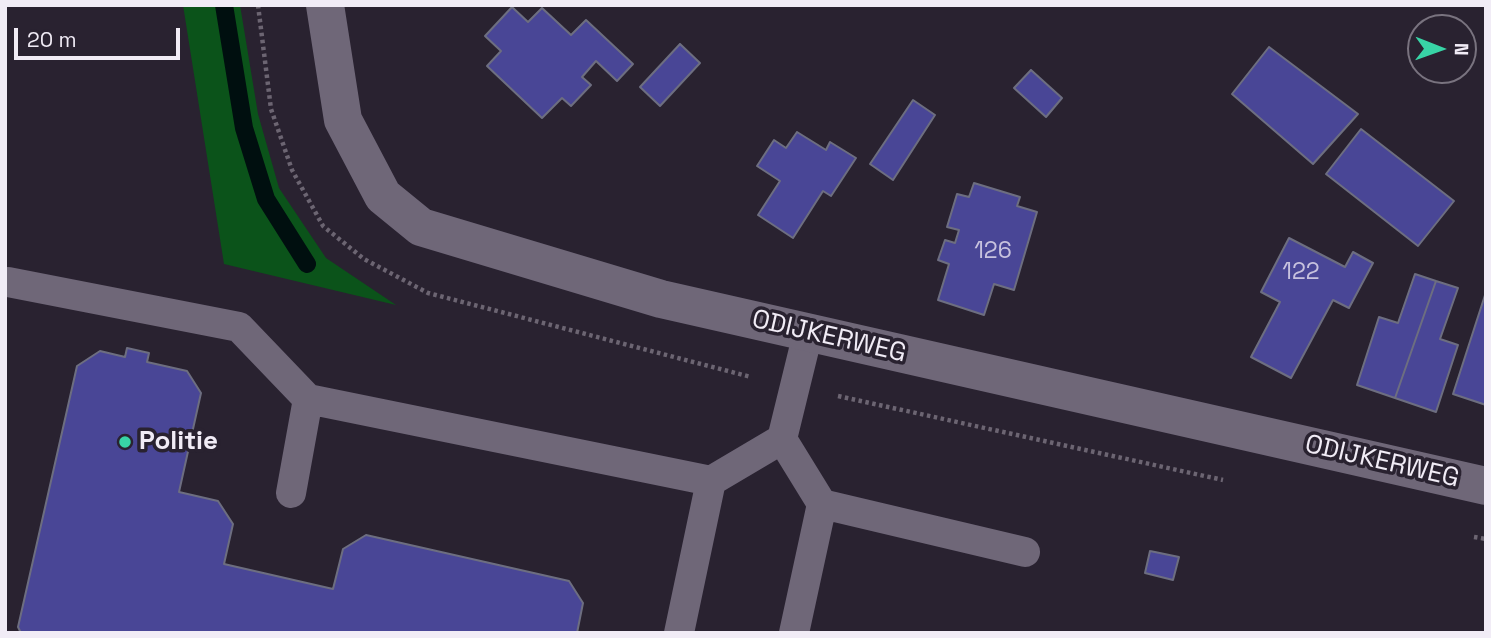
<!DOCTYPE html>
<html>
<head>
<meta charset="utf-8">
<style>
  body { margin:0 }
  #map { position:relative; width:1491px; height:638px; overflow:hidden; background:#292230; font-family:"Space Grotesk",sans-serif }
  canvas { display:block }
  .frame { position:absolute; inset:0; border:7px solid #f1ecf6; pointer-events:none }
  .north { position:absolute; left:1407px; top:14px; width:70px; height:70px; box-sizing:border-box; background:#292230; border:2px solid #79737f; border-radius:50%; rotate:91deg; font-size:19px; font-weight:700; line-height:28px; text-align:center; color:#f1ecf6 }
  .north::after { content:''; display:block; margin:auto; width:24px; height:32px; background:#38d4a6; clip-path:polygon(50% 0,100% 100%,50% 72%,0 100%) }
  .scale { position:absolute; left:14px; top:28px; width:166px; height:32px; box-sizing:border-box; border:4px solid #f1ecf6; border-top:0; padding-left:9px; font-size:21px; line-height:24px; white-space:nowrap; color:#f1ecf6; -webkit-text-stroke:5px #292230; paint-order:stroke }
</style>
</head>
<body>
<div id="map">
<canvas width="1491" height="638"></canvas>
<div class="frame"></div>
<div class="north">N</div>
<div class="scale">20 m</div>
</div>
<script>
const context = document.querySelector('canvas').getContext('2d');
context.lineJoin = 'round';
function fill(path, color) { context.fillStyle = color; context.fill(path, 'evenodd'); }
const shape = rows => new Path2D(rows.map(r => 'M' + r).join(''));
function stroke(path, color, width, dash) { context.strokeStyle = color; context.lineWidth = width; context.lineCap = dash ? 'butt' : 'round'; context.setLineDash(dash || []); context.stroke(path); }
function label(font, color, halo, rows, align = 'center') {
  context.font = font + ' "Space Grotesk",sans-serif'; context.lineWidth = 7; context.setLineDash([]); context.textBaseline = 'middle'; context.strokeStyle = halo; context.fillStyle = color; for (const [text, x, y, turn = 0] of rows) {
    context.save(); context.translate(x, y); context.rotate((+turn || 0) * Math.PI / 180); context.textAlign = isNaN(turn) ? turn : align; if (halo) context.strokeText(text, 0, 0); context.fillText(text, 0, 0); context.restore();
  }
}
fill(shape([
  [183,5,240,5,258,114,279,188,326,258,396,305,224,264]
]), '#0b531a');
stroke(shape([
  [224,5,244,128,266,199,307,264]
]), '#000f0f', 18);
const building = shape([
  [512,7,528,22,542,8,571,35,586,20,633,64,617,81,596,61,582,77,591,85,571,106,562,98,542,118,487,66,501,51,485,36,512,7],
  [680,44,700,63,660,106,640,87,680,44],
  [1269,47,1358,114,1313,164,1232,94,1269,47],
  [1031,70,1062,98,1046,117,1014,88,1031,70],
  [913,100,935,115,893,180,870,164,913,100],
  [1361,129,1454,201,1418,246,1326,174,1361,129],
  [797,132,826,150,830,142,856,158,831,196,823,191,793,238,758,215,780,181,757,166,774,140,786,148,797,132],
  [974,183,1020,197,1017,206,1037,212,1014,290,994,284,984,315,938,300,949,264,938,260,945,240,955,243,959,230,947,227,957,194,969,197,974,183],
  [1289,238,1345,267,1353,252,1373,263,1349,308,1333,300,1291,378,1251,357,1280,302,1261,292,1289,238],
  [1415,274,1436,281,1395,398,1357,385,1379,317,1398,323,1415,274],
  [1436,281,1458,288,1440,339,1458,345,1436,412,1395,398,1436,281],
  [1486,292,1486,405,1453,394,1486,292],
  [127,348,149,353,147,362,187,371,201,393,179,492,218,501,233,524,224,564,333,589,343,549,366,535,569,581,583,603,577,633,21,633,18,627,77,366,100,351,125,357,127,348],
  [1150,551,1179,557,1173,580,1145,573,1150,551]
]);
fill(building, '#494696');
stroke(building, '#6d6e80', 2);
stroke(shape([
  [258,5,271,109,292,170,323,226,364,259,428,293,751,377],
  [838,396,1223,480],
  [1474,537,1486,539]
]), '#6c6572', 4.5, [3.5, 3.5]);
stroke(shape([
  [8,282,239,327,308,399],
  [782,439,808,333],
  [291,493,308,399,711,481,782,439,822,504],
  [679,633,711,481],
  [794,633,822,504,1025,552]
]), '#6f6778', 30);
stroke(shape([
  [325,5,343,120,383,196,421,227,661,299,1486,486]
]), '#6f6778', 38);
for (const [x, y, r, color] of [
  [125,442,7,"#38d4a6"]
]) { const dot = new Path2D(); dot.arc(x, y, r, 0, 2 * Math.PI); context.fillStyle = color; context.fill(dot); stroke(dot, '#292230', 2.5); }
label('23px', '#c7c2de', null, [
  ["126",993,252],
  ["122",1301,273]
]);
label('26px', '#f1ecf6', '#292230', [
  ["ODIJKERWEG",829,337,13],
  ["ODIJKERWEG",1382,462,13]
]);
label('bold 26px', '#f1ecf6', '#292230', [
  ["Politie",139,442]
], 'left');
</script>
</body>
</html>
